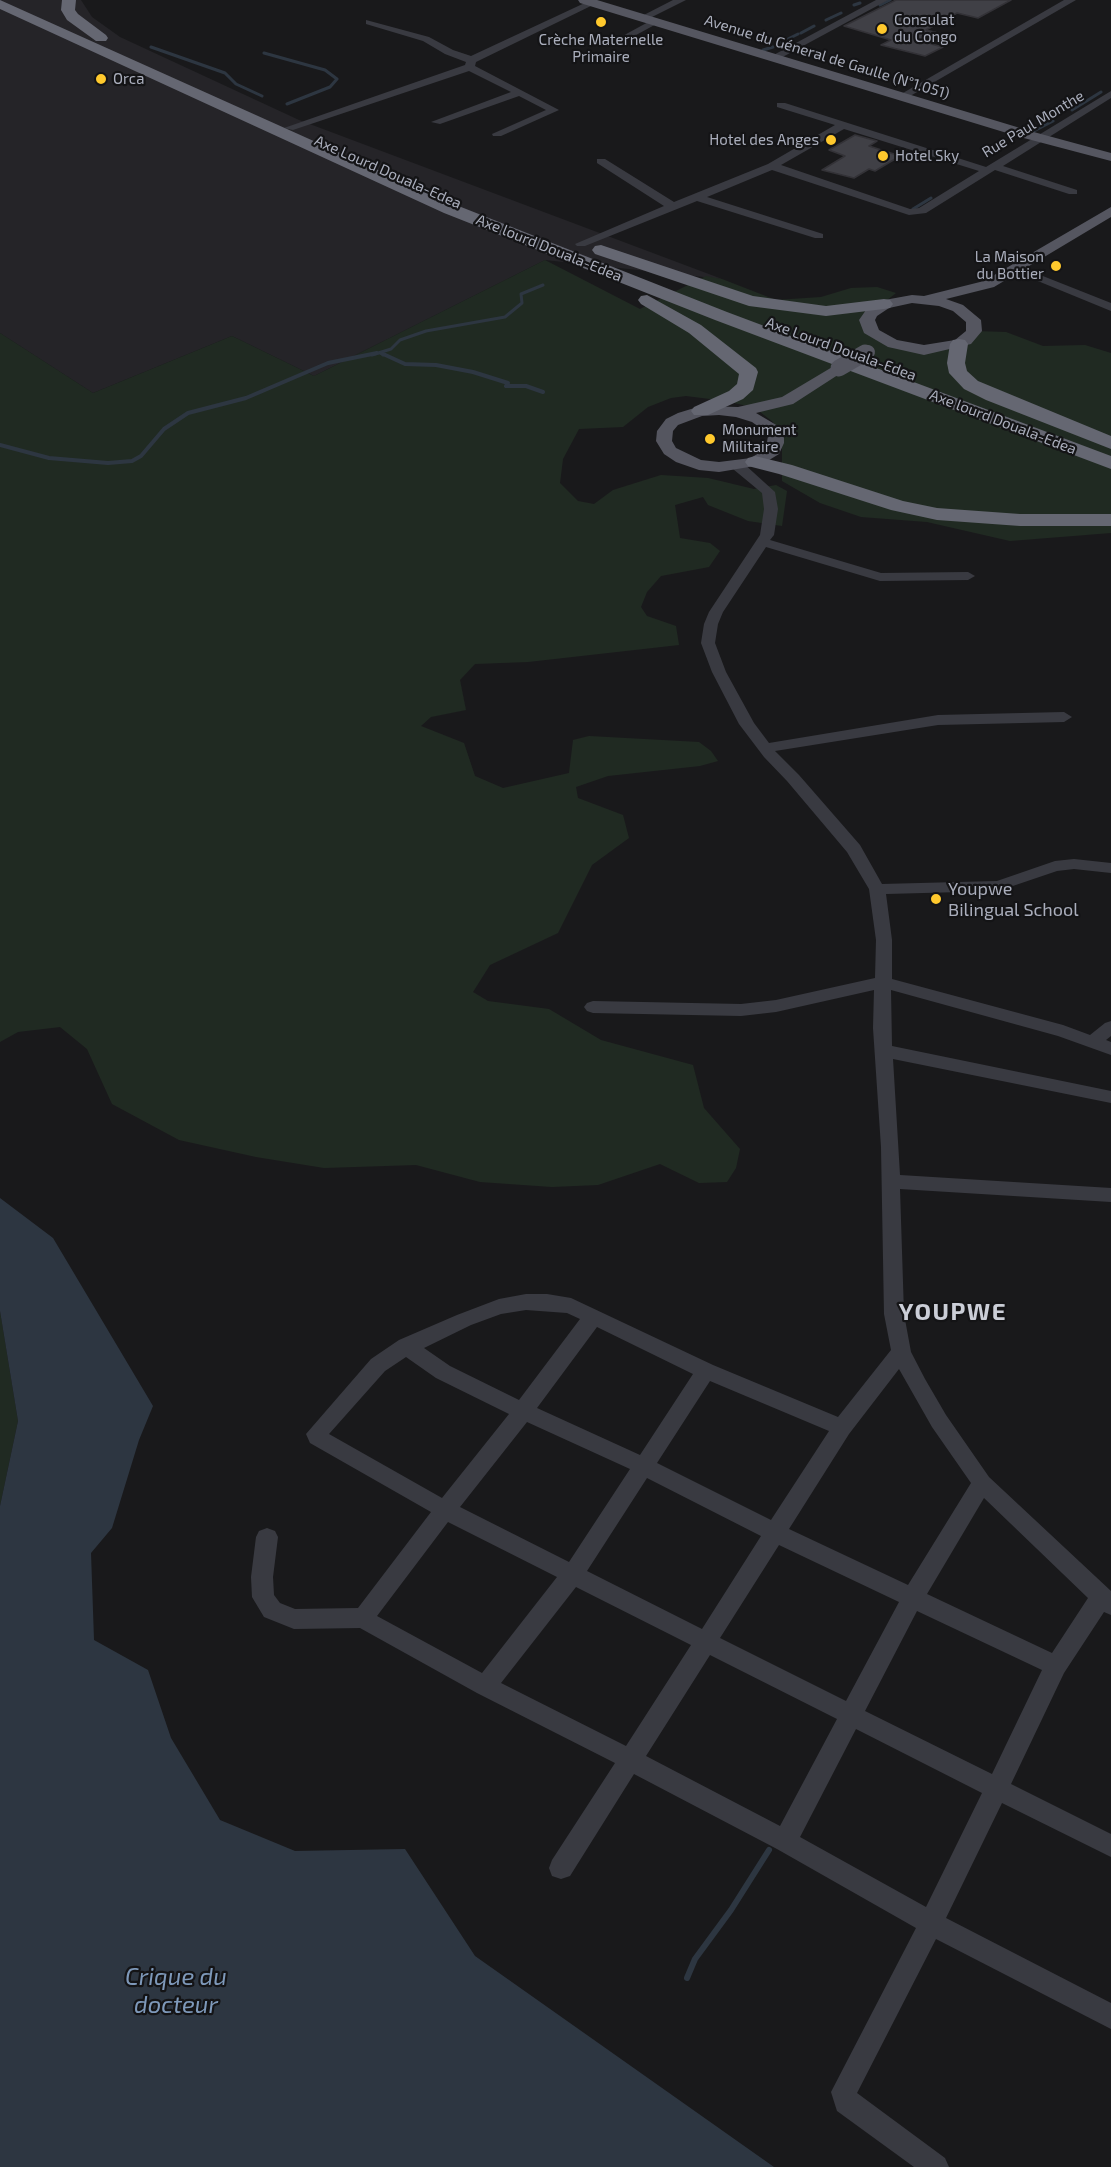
<!DOCTYPE html>
<html>
<head>
<meta charset="utf-8">
<style>
  body { margin:0 }
  canvas { display:block; background:#19191b }
</style>
</head>
<body>
<canvas width="1111" height="2167"></canvas>
<script>
const context = document.querySelector('canvas').getContext('2d');
context.lineJoin = 'round';
function fill(path, color) { context.fillStyle = color; context.fill(path, 'evenodd'); }
const shape = rows => new Path2D(rows.map(r => 'M' + r).join(''));
function stroke(path, color, width, dash) { context.strokeStyle = color; context.lineWidth = width; context.lineCap = dash ? 'butt' : 'round'; context.setLineDash(dash || []); context.stroke(path); }
function label(font, color, halo, rows, align = 'center') {
  context.font = font + ' "Exo 2",sans-serif'; context.lineWidth = 4.5; context.setLineDash([]); context.textBaseline = 'middle'; context.strokeStyle = halo; context.fillStyle = color; for (const [text, x, y, turn = 0] of rows) {
    context.save(); context.translate(x, y); context.rotate((+turn || 0) * Math.PI / 180); context.textAlign = isNaN(turn) ? turn : align; if (halo) context.strokeText(text, 0, 0); context.fillText(text, 0, 0); context.restore();
  }
}
fill(shape([
  [0,0,81,0,92,17,120,37,299,120,722,279,545,260,314,376,232,336,93,393,0,333]
]), '#252428');
fill(shape([
  [545,260,640,309,706,276,722,279,776,300,821,297,851,288,877,287,896,293,871,313,882,339,943,348,974,331,1006,332,1043,346,1085,345,1111,353,1111,533,1010,541,927,522,861,517,820,503,782,481,782,444,773,422,755,408,726,401,686,396,671,398,648,407,623,427,579,429,563,459,560,483,578,501,594,504,613,490,661,475,708,478,754,489,776,485,787,491,782,526,748,521,708,505,703,497,675,505,680,538,710,543,720,551,709,567,661,576,647,592,641,607,647,616,676,626,679,645,528,662,475,664,460,680,466,710,431,717,421,726,464,743,475,776,503,788,569,773,573,740,589,736,699,742,711,751,718,761,700,766,608,776,576,787,578,798,623,815,629,838,592,865,558,933,490,965,473,992,488,1001,549,1009,601,1040,693,1065,704,1108,740,1149,736,1168,727,1182,699,1183,660,1164,598,1185,552,1187,480,1182,416,1165,324,1168,256,1157,179,1140,112,1104,87,1049,60,1027,18,1032,0,1042,0,333,93,393,232,336,314,376],
  [0,1311,18,1421,0,1506]
]), '#202a22');
fill(shape([
  [0,1198,53,1238,153,1406,139,1440,112,1528,91,1553,94,1640,148,1670,171,1738,220,1820,295,1851,405,1849,475,1956,774,2167,0,2167,0,1506,18,1421,0,1311]
]), '#2d3641');
stroke(shape([
  [854,5,860,3],
  [880,5,890,0],
  [826,20,841,13],
  [801,33,814,26],
  [780,43,798,34],
  [151,47,225,73,236,84,262,96],
  [763,50,773,47],
  [264,53,325,70,337,79,330,87,287,104],
  [1072,110,1101,92],
  [1032,132,1053,121],
  [913,209,931,198],
  [381,353,383,355],
  [372,355,391,349,400,340,426,331,505,317,522,303,521,294,543,285]
]), '#2d3641', 3);
stroke(shape([
  [381,353,405,364,436,365,473,372,508,383,506,386,526,386,543,392],
  [0,445,49,458,108,463,132,461,141,456,164,429,188,413,246,398,328,363,377,353]
]), '#2d3641', 4);
stroke(shape([
  [687,1978,695,1959,731,1910,769,1850]
]), '#2d3641', 6);
const building = shape([
  [896,0,1011,0,978,18,957,13,926,30,942,34,937,37,939,39,931,44,943,47,925,56,881,45,891,40,844,26,896,0],
  [855,135,877,141,869,146,900,156,875,171,869,169,854,178,822,170,845,156,829,150,855,135]
]);
fill(building, '#404046');
stroke(building, '#333237', 1.5);
fill(shape([
  [673,0,686,0,646,20,638,18,673,0],
  [876,0,888,0,777,60,768,58,876,0],
  [1064,0,1076,0,905,99,896,97,1064,0],
  [589,1,597,3,476,62,475,66,559,110,501,136,493,136,492,134,546,110,519,96,440,124,431,122,511,92,469,71,293,130,284,128,465,65,466,62,445,54,423,41,366,24,366,20,429,37,453,50,471,56,589,1],
  [652,20,660,22,614,47,606,45,652,20],
  [1111,91,1111,98,1003,166,1077,190,1077,194,1069,194,995,170,926,213,909,215,772,170,707,197,823,234,823,238,815,238,697,201,585,246,577,246,575,244,664,206,597,163,597,159,605,159,674,202,768,164,835,125,777,107,777,103,785,103,986,167,1111,91],
  [844,129,979,171,919,208,910,209,781,165,844,129],
  [1015,265,1111,303,1111,311,1011,270,1009,268,1015,265],
  [738,462,743,463,775,492,778,509,774,535,770,540,881,573,968,572,975,576,968,580,880,581,766,547,723,612,718,624,715,643,726,672,754,723,769,743,938,715,1064,712,1072,717,1064,722,938,725,775,751,799,775,860,845,882,884,997,881,1055,861,1074,859,1111,863,1111,873,1074,869,1057,871,998,891,886,894,892,940,892,979,1063,1025,1090,1035,1105,1023,1111,1021,1111,1036,1106,1040,1111,1042,1111,1055,1058,1036,891,990,892,1046,1111,1091,1111,1103,893,1059,900,1175,1111,1188,1111,1202,900,1189,904,1314,911,1352,925,1379,946,1415,989,1477,1111,1591,1111,1615,1104,1612,1064,1673,1011,1784,1111,1834,1111,1857,1002,1803,946,1918,1111,2003,1111,2029,936,1939,857,2093,945,2158,949,2167,914,2167,837,2111,831,2092,916,1928,777,1849,634,1774,570,1876,561,1879,552,1876,549,1868,552,1860,615,1763,477,1693,360,1628,294,1629,264,1617,252,1597,251,1577,256,1537,259,1531,267,1528,275,1531,278,1537,273,1577,274,1595,280,1603,295,1609,358,1608,431,1512,310,1443,306,1434,371,1359,399,1340,457,1315,499,1299,526,1294,547,1294,571,1298,713,1365,838,1417,891,1350,884,1314,881,1147,873,1028,874,990,776,1012,741,1016,593,1013,587,1011,584,1007,587,1003,593,1001,741,1004,776,1000,875,978,876,940,869,889,847,852,787,781,764,757,739,724,712,672,701,643,704,624,709,612,760,535,764,509,762,493,733,469,731,466,738,462],
  [526,1310,567,1313,580,1319,519,1400,450,1366,424,1348,471,1325,501,1314,526,1310],
  [597,1327,693,1374,640,1455,537,1408,597,1327],
  [406,1357,436,1378,509,1414,442,1498,329,1434,385,1371,406,1357],
  [899,1369,932,1427,971,1483,908,1585,789,1529,849,1434,899,1369],
  [710,1381,829,1431,771,1520,657,1463,710,1381],
  [527,1422,630,1469,569,1562,460,1507,527,1422],
  [647,1478,761,1536,702,1629,587,1571,647,1478],
  [984,1498,1088,1598,1052,1653,927,1594,984,1498],
  [448,1522,557,1577,482,1673,377,1616,448,1522],
  [779,1545,899,1602,846,1701,720,1638,779,1545],
  [576,1587,691,1645,626,1746,501,1683,576,1587],
  [917,1611,1042,1670,992,1774,865,1711,917,1611],
  [710,1655,837,1719,780,1826,646,1756,710,1655],
  [856,1729,982,1793,926,1907,800,1837,856,1729]
]), '#393a41');
fill(shape([
  [578,0,597,0,1030,131,1111,153,1111,161,1020,137,580,3,578,0],
  [1111,207,1111,217,994,287,946,299,963,305,981,320,982,331,971,344,924,355,888,347,864,333,859,320,866,310,879,301,912,295,924,296,984,281,1111,207],
  [912,303,939,306,953,311,966,322,966,331,955,340,924,345,897,340,879,330,875,320,877,316,889,308,912,303],
  [839,363,847,368,844,371,793,404,756,413,778,426,784,436,784,443,779,454,761,465,719,472,699,470,676,462,664,454,656,441,657,431,666,419,678,413,701,406,738,407,782,397,839,363],
  [719,415,736,417,752,422,766,432,768,436,766,448,751,458,719,462,701,460,676,448,672,441,673,431,678,425,702,416,719,415]
]), '#555660');
fill(shape([
  [0,0,456,205,727,312,1111,456,1111,469,715,320,444,213,0,9,0,0],
  [62,0,76,0,75,10,78,14,106,35,108,38,106,41,96,41,67,20,61,10,62,0],
  [601,245,753,296,826,306,884,299,890,300,893,304,890,308,884,309,826,316,749,306,595,254,592,250,595,246,601,245],
  [647,295,701,325,756,368,758,372,753,390,743,399,708,415,694,415,691,411,694,407,729,391,737,384,739,374,689,333,641,304,638,300,641,296,647,295],
  [959,339,965,340,968,344,965,363,967,371,978,381,1111,436,1111,449,986,400,964,389,949,373,947,363,950,344,953,340,959,339],
  [755,456,792,465,903,501,937,508,1020,514,1111,514,1111,526,1020,526,937,520,891,510,779,474,748,466,745,462,748,458,755,456]
]), '#656772');
stroke(shape([
  [863,355,868,352]
]), '#555660', 14);
stroke(shape([
  [839,368,865,353]
]), '#555660', 17);
for (const [x, y, r, color] of [
  [601,22,6,"#ffc92d"],
  [882,29,6,"#ffc92d"],
  [101,79,6,"#ffc92d"],
  [831,140,6,"#ffc92d"],
  [883,156,6,"#ffc92d"],
  [1056,266,6,"#ffc92d"],
  [710,439,6,"#ffc92d"],
  [936,899,6,"#ffc92d"]
]) { const dot = new Path2D(); dot.arc(x, y, r, 0, 2 * Math.PI); context.fillStyle = color; context.fill(dot); stroke(dot, '#141416', 2); }
label('15px', '#aaaebc', '#141416', [
  ["Consulat",894,20],
  ["du Congo",894,37],
  ["Crèche Maternelle",601,40,"center"],
  ["Primaire",601,57,"center"],
  ["Orca",113,79],
  ["Hotel des Anges",819,140,"right"],
  ["Hotel Sky",895,156],
  ["La Maison",1044,257,"right"],
  ["du Bottier",1044,274,"right"],
  ["Monument",722,430],
  ["Militaire",722,447]
], 'left');
label('15px', '#aaaebc', '#141416', [
  ["Avenue du Géneral de Gaulle (N°1.051)",827,57,17],
  ["Rue Paul Monthe",1033,124,-31],
  ["Axe Lourd Douala-Edea",388,172,24],
  ["Axe lourd Douala-Edea",549,248,22],
  ["Axe Lourd Douala-Edea",841,349,20],
  ["Axe lourd Douala-Edea",1003,422,21]
]);
label('18px', '#aaaebc', '#141416', [
  ["Youpwe",948,889],
  ["Bilingual School",948,910]
], 'left');
context.letterSpacing = '1.5px';
label('bold 24px', '#cbced7', '#141416', [
  ["YOUPWE",953,1312]
]);
context.letterSpacing = '0px';
label('italic 24px', '#7e99ba', '#141416', [
  ["Crique du",176,1977],
  ["docteur",176,2005]
]);
</script>
</body>
</html>
